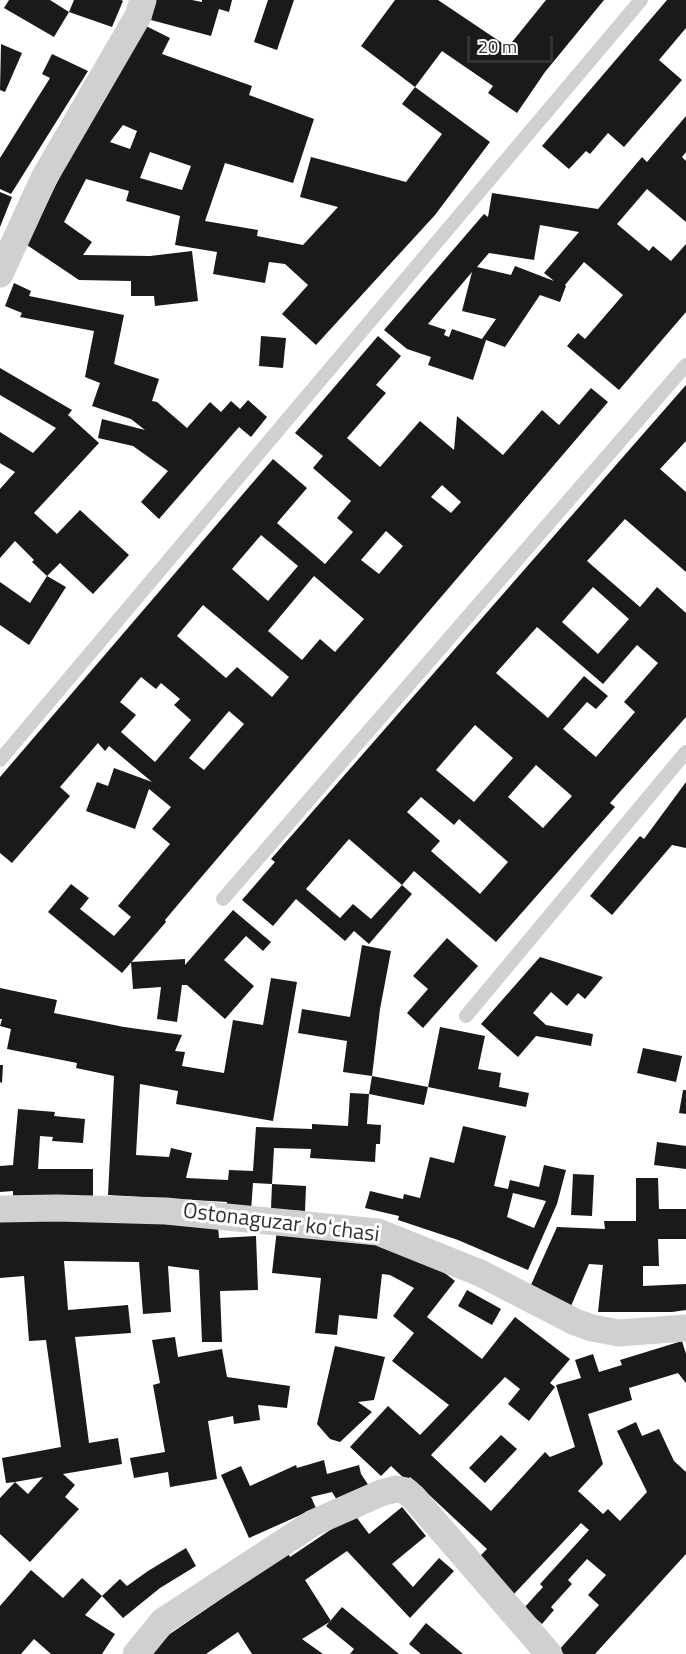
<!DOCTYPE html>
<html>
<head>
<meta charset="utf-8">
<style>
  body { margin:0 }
  #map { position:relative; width:686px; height:1654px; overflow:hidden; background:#fff; font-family:"Titillium Web",sans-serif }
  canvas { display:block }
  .scale { position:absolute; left:467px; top:36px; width:86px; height:27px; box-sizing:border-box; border:3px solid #333; border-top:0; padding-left:8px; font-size:18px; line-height:21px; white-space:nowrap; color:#333; -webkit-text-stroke:4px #fff; paint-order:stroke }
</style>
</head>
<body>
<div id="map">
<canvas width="686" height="1654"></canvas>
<div class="scale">20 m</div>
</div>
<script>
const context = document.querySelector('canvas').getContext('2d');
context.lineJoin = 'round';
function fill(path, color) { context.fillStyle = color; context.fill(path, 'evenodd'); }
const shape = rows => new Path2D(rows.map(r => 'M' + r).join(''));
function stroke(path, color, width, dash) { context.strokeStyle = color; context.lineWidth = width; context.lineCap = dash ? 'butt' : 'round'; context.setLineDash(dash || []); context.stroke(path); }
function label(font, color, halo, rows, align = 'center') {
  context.font = font + ' "Titillium Web",sans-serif'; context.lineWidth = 6; context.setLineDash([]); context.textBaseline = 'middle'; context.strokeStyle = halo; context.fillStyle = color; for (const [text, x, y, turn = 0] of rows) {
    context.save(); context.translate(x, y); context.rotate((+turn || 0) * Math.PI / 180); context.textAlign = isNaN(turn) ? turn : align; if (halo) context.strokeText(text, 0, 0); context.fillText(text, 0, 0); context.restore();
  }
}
fill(shape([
  [9,0,50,0,69,12,54,37,4,8],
  [74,0,121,0,123,1,112,27,69,12],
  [156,0,192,0,202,2,202,0,232,0,229,12,219,9,211,36,151,20],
  [268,0,294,0,277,50,254,42],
  [395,0,438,0,508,47,546,0,604,0,545,72,517,113,488,93,493,86,442,51,415,87,361,46],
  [667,0,686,0,686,28,659,60,682,80,624,147,608,133,590,154,586,151,569,169,542,146],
  [144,25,170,38,162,54,252,86,249,95,314,119,293,183,225,163,205,221,258,230,257,236,303,245,338,207,300,197,311,157,406,182,442,134,402,104,415,87,490,142,435,215,316,345,282,314,308,285,285,264,269,262,265,283,213,274,217,252,175,245,180,216,126,201,129,191,86,179,64,222,92,242,83,255,150,256,192,251,198,301,155,306,154,296,131,296,131,281,79,280,21,241,44,209,71,154],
  [123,125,137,131,130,149,110,142],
  [150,152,191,166,182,190,140,178],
  [1,44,22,53,5,92,0,90],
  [52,54,88,71,11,194,0,189,0,158,50,78,42,74],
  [686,116,686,152,682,157,686,161,686,222,647,189,617,224,649,251,653,246,671,261,686,244,686,312,619,390,567,346,578,333,585,339,623,295,584,262,565,285,566,286,560,302,540,295,505,347,486,340,473,380,428,365,431,357,407,349,384,330,484,214,488,217,492,193,598,209,642,157,647,162],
  [540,225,579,232,544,273,554,281,515,266,511,275,477,267,489,253,534,260],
  [472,272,462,311,496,319,482,339,452,329,449,337,444,335,446,330,428,324],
  [0,192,12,197,0,227],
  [14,283,31,291,29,296,124,315,114,364,159,379,152,401,157,402,187,428,210,402,221,412,231,401,240,409,248,400,267,417,251,437,239,427,159,519,141,502,168,471,133,446,98,438,102,419,145,430,131,419,92,406,100,383,85,377,94,331,20,317,22,313,5,306],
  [261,336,286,338,283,368,259,366],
  [378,336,401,356,376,385,386,393,347,438,380,467,420,421,454,450,457,416,503,455,542,410,559,425,591,388,608,402,198,881,165,920,166,922,122,973,48,912,71,884,89,898,80,909,114,936,131,917,118,906,170,844,152,829,171,807,149,789,135,829,86,811,97,782,108,786,114,768,152,782,109,746,105,751,98,743,60,787,70,796,12,863,0,853,0,777,273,459,307,488,277,523,325,564,353,532,337,518,351,501,313,468,323,456,295,433],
  [442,485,461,502,451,513,431,497],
  [386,531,403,546,379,574,361,560],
  [261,535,298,566,268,601,232,569],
  [314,576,364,619,335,652,320,639,302,660,268,631],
  [203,605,289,677,272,697,237,667,226,678,177,636],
  [141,677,156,689,161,683,180,699,174,705,191,720,155,762,121,732,136,715,120,702],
  [229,711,244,724,204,770,189,758],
  [0,368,72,410,68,415,99,443,34,513,57,534,80,510,129,555,93,594,60,563,47,576,32,562,34,560,15,541,0,558,0,489,15,472,0,463,0,432,33,453,56,428,0,395],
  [686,385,686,441,660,469,686,492,686,572,625,519,587,561,640,607,657,587,686,613,686,717,610,803,615,807,496,942,414,871,402,885,349,839,306,889,340,918,353,904,371,919,402,885,412,894,369,944,354,931,345,941,296,899,273,926,242,900,275,862,271,859],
  [593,587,629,619,598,654,562,622],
  [537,627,603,684,637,645,658,663,624,702,635,712,596,757,563,729,587,702,596,709,608,696,584,676,548,718,496,673],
  [475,725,513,758,474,802,436,770],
  [536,765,572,796,543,828,508,797],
  [421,797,454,825,459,819,508,862,480,894,431,851,440,841,407,812],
  [47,576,66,587,29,645,0,625,0,582,30,603],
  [686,782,686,848,672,845,612,915,590,896,640,836,644,839],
  [233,910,271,942,263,951,246,936,224,960,254,986,225,1019,187,985,182,985,177,1022,157,1019,161,987,133,989,131,962,185,959,185,965],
  [447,938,478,966,423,1028,407,1013,428,989,413,976],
  [362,945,391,951,380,1009,372,1076,428,1087,424,1105,369,1094,372,1076,343,1072,347,1041,298,1033,302,1009,350,1017],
  [540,957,603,977,585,999,578,993,567,1006,551,992,533,1013,546,1025,593,1034,591,1046,536,1036,518,1057,481,1024],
  [271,978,297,982,273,1121,176,1104,178,1091,140,1084,136,1155,169,1157,171,1148,192,1153,186,1178,228,1180,229,1170,253,1171,256,1127,312,1129,312,1124,348,1126,350,1093,369,1094,367,1124,381,1125,380,1144,376,1144,375,1162,310,1158,311,1149,274,1148,272,1184,253,1183,251,1211,226,1209,227,1202,108,1195,114,1076,76,1068,77,1063,7,1049,11,1029,0,1026,2,1019,0,1019,0,988,57,1000,54,1013,124,1027,182,1035,175,1051,185,1052,182,1066,224,1073,233,1020,263,1025],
  [440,1027,485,1036,478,1069,501,1073,499,1087,529,1093,526,1107,428,1087],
  [643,1048,682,1056,676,1082,637,1073],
  [0,1065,3,1065,2,1083,0,1082],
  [683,1090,686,1090,686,1114,679,1113],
  [18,1109,55,1112,54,1116,85,1119,83,1143,52,1141,53,1137,40,1136,38,1169,93,1169,93,1196,13,1196,13,1191,0,1192,0,1166,13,1165],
  [463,1126,506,1136,494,1186,508,1189,510,1180,539,1187,544,1165,566,1170,557,1204,528,1270,458,1240,398,1220,399,1216,365,1208,370,1191,403,1199,404,1194,420,1198,430,1157,454,1163],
  [513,1193,546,1201,534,1228,507,1217],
  [657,1142,686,1146,686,1169,654,1165],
  [573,1174,594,1175,592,1216,571,1215],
  [636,1178,658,1178,659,1209,686,1209,686,1239,658,1239,659,1266,643,1266,643,1286,686,1284,686,1310,672,1312,598,1312,603,1265,589,1264,571,1306,530,1287,557,1227,605,1229,604,1221,636,1221],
  [272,1184,306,1186,305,1211,271,1209],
  [36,1216,218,1227,219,1238,256,1236,258,1290,220,1291,222,1342,202,1342,199,1270,168,1266,171,1312,143,1314,139,1262,64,1261,68,1310,128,1305,131,1333,75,1337,89,1443,118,1438,122,1464,63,1474,75,1485,65,1497,79,1509,30,1562,0,1534,0,1498,15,1482,6,1483,2,1458,61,1447,46,1340,29,1341,24,1276,0,1278,0,1219],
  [43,1477,28,1494,15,1482],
  [277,1229,396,1244,433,1264,455,1281,427,1317,482,1359,515,1317,570,1359,550,1383,555,1387,529,1421,508,1404,520,1389,505,1377,431,1455,491,1511,545,1452,550,1457,575,1447,556,1385,581,1378,575,1360,593,1354,599,1372,622,1365,620,1360,682,1341,686,1354,686,1383,678,1373,629,1388,632,1400,588,1414,603,1464,578,1491,603,1514,608,1509,620,1521,647,1492,617,1431,636,1422,642,1436,659,1429,674,1461,686,1472,686,1554,595,1654,564,1654,559,1650,599,1605,588,1595,606,1575,587,1559,568,1580,572,1584,551,1607,554,1610,542,1624,524,1608,543,1587,540,1584,589,1530,581,1523,514,1594,477,1559,487,1549,410,1477,407,1481,391,1466,381,1476,350,1447,388,1406,420,1435,449,1405,392,1361,414,1333,393,1316,414,1288,390,1275,382,1274,377,1319,339,1315,337,1335,315,1333,321,1278,272,1273],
  [467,1290,501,1309,492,1325,458,1306],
  [175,1337,178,1357,222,1349,227,1377,290,1386,287,1408,258,1405,260,1420,234,1424,233,1416,208,1421,217,1479,170,1487,168,1472,134,1478,130,1458,165,1452,153,1385,160,1383,152,1340],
  [335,1346,385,1357,374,1400,358,1402,372,1412,340,1442,330,1439,317,1424],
  [501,1435,517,1449,485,1483,469,1468],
  [324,1460,327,1474,359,1465,361,1474,369,1486,340,1505,332,1492,311,1497,316,1508,249,1538,221,1475,241,1466,250,1486,296,1465,297,1468],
  [402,1507,426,1536,392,1564,413,1587,439,1558,454,1571,410,1618,347,1551,305,1580,331,1621,302,1639,323,1654,252,1654,238,1632,206,1654,145,1654,148,1649,218,1601,284,1547,290,1557,354,1514,369,1534],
  [186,1548,196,1566,160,1588,123,1618,102,1596,120,1579,127,1586,148,1571],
  [31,1570,63,1598,82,1578,102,1596,85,1615,115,1634,102,1654,51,1654,34,1639,21,1654,0,1654,0,1606],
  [342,1607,399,1654,350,1654,354,1649,326,1626],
  [426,1623,463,1654,421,1654,409,1644]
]), '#1a1a1a');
stroke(shape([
  [0,760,641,0],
  [223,899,686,365],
  [466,1016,686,752]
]), '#d0d0d0', 14);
stroke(shape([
  [0,274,44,178,138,16,143,0],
  [0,1209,57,1208,166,1211,378,1232,480,1273,575,1322,592,1328,619,1333,686,1328],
  [136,1654,163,1621,313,1523,381,1493,396,1489,406,1491,414,1498,549,1654]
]), '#d0d0d0', 27);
label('22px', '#333', '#fff', [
  ["Ostonaguzar koʻchasi",281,1224,7]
]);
</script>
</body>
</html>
